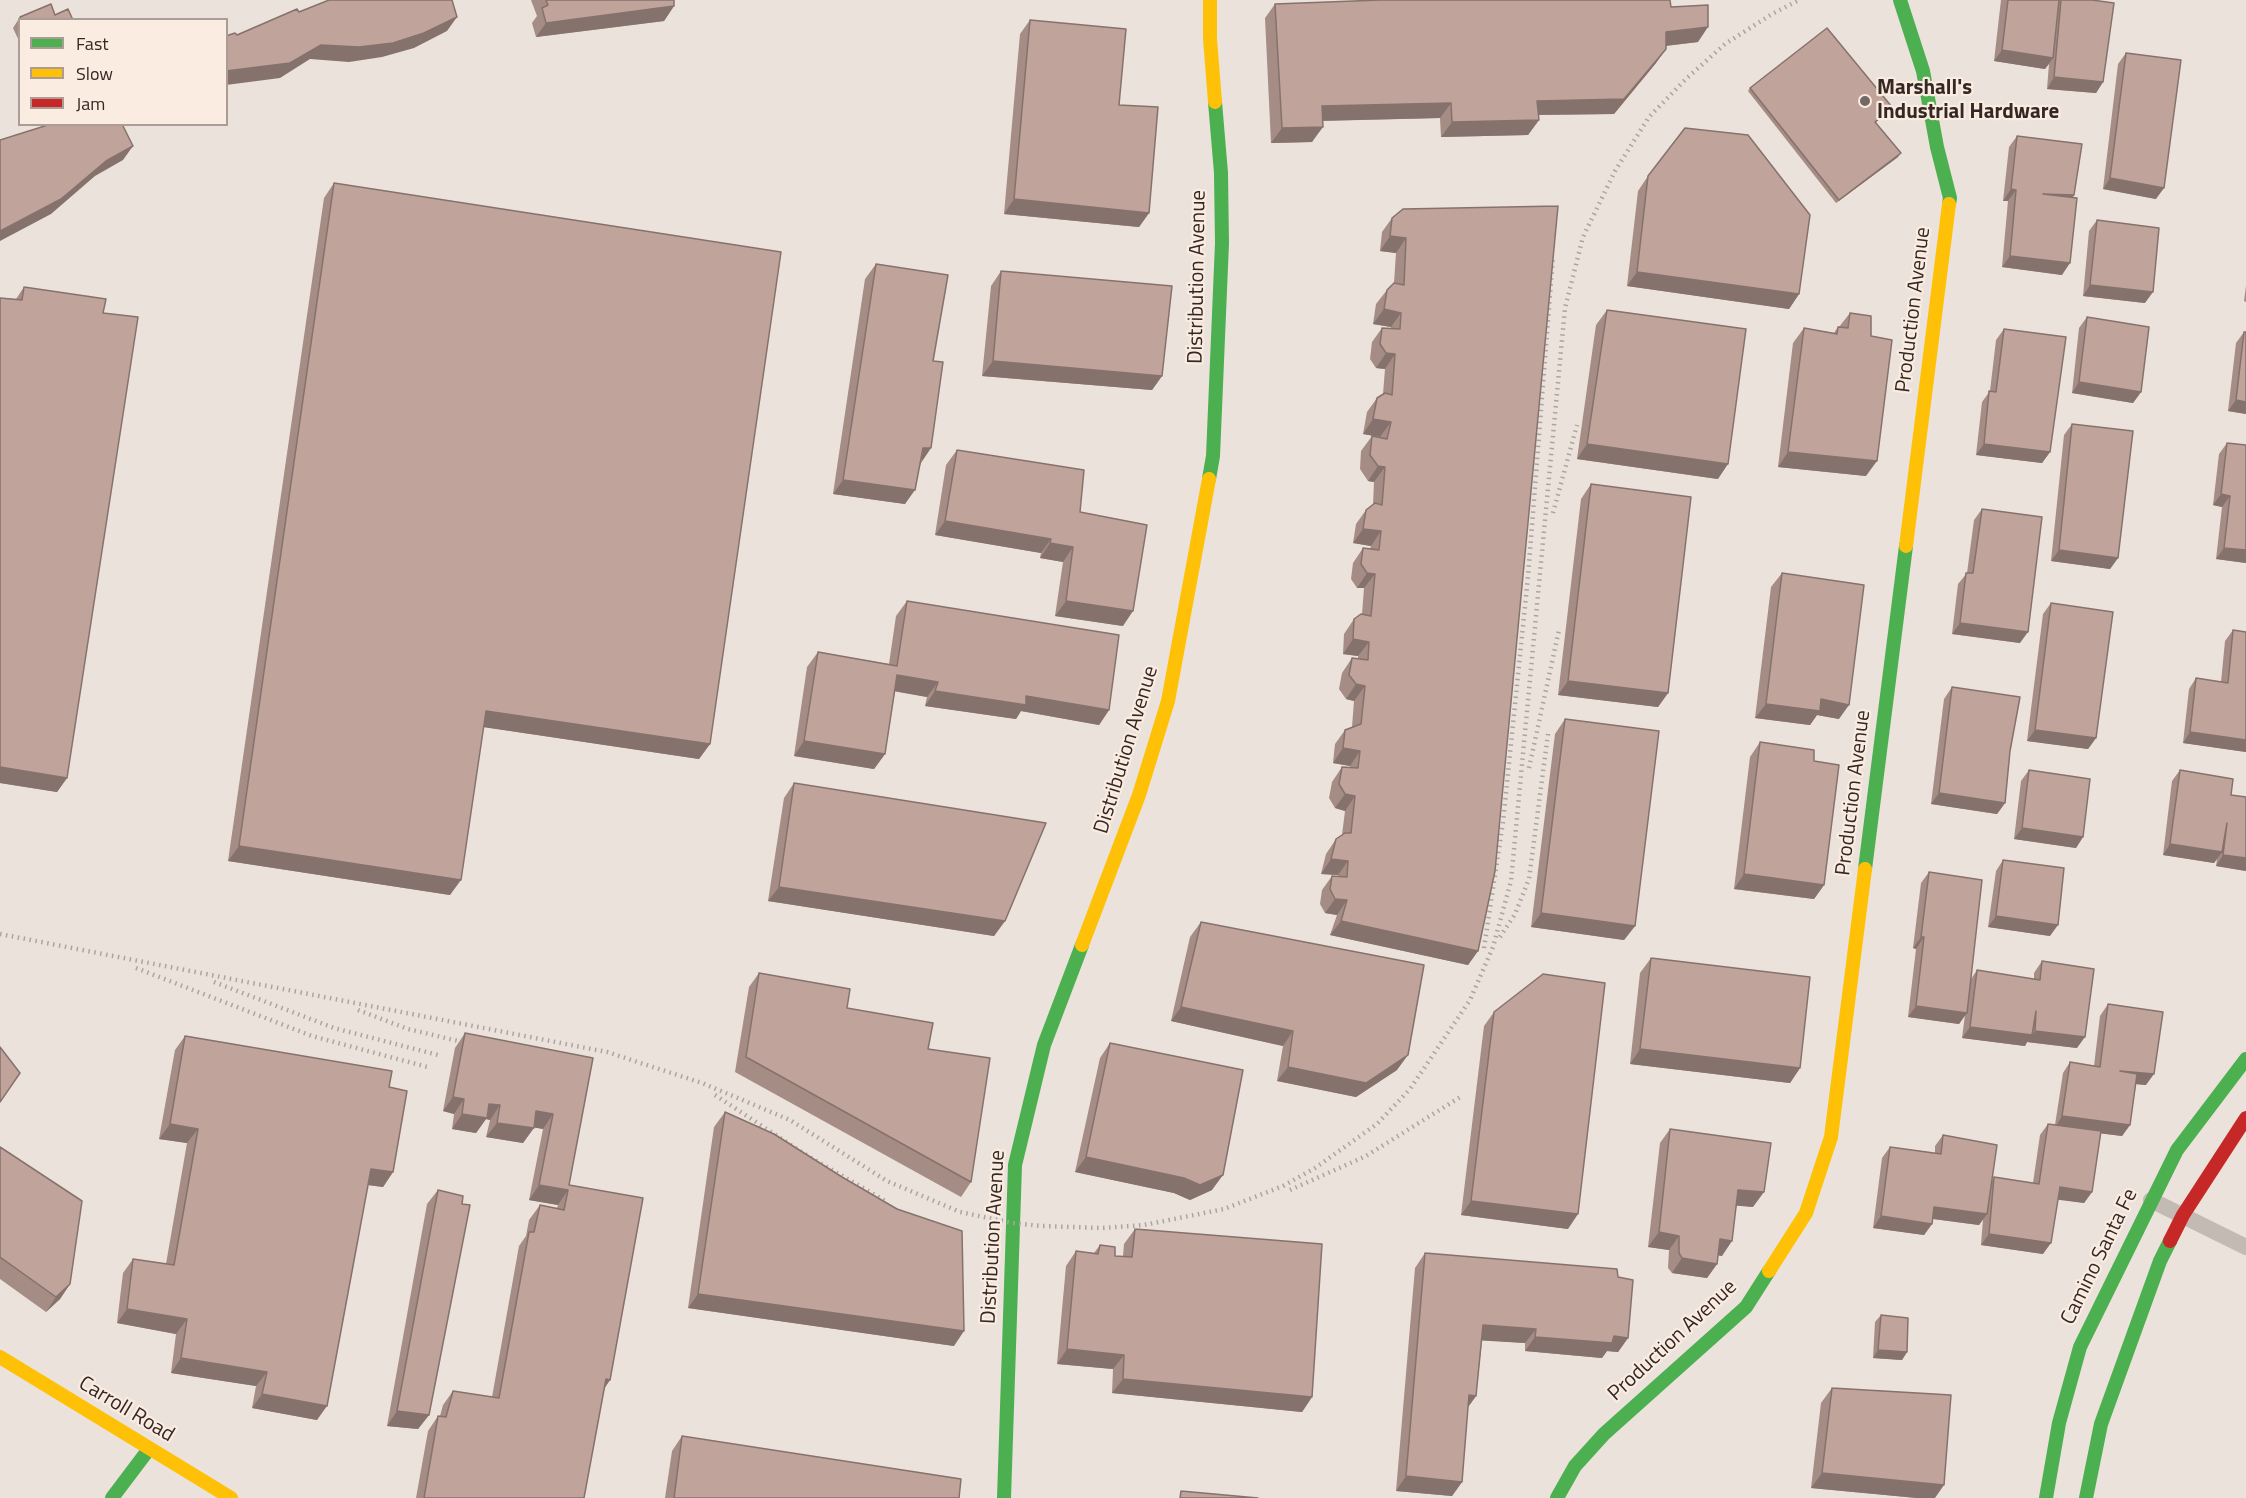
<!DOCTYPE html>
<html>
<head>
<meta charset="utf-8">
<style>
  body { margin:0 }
  #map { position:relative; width:2246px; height:1498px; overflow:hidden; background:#ebe2db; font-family:"Titillium Web",sans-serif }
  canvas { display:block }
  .legend { position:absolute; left:18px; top:18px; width:210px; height:108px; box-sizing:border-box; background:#faece0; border:2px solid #ab9d95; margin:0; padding:8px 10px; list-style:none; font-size:18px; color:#342724 }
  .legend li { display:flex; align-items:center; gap:12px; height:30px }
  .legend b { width:30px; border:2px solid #ab9d95 }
</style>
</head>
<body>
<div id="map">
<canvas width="2246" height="1498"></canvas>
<ul class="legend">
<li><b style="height:8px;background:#4caf50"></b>Fast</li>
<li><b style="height:8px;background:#ffc107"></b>Slow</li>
<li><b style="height:8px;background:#c62828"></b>Jam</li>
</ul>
</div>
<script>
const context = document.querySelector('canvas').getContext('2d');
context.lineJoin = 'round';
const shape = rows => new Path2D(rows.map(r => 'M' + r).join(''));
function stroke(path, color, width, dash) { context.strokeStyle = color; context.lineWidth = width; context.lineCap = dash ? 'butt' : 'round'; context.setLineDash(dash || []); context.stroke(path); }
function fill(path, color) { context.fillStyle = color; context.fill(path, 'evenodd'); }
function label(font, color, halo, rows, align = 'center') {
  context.font = font + ' "Titillium Web",sans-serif'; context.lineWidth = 4.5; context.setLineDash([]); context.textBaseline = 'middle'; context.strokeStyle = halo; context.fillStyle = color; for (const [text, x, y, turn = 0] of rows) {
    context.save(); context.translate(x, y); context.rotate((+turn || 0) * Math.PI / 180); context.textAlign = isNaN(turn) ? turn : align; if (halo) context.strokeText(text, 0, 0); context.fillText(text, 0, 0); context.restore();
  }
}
stroke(shape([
  [2151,1200,2246,1247]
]), '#c4bab4', 16);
stroke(shape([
  [1900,0,1923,71,1937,147,1950,198,1949,204],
  [1209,479,1213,456,1222,243,1221,173,1215,102],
  [1865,869,1906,546],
  [112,1498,149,1449],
  [1004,1498,1015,1165,1044,1045,1082,945],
  [1557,1498,1575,1466,1604,1434,1746,1307,1769,1271],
  [2046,1498,2059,1423,2080,1347,2177,1150,2246,1059],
  [2086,1498,2101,1424,2160,1261,2170,1241]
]), '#4caf50', 14);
stroke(shape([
  [1210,0,1210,39,1215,102],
  [1906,546,1949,204],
  [1082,945,1139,795,1168,701,1209,479],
  [1769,1271,1806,1213,1831,1137,1865,869],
  [0,1357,231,1498]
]), '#ffc107', 14);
stroke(shape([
  [2170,1241,2183,1215,2246,1118]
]), '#c62828', 14);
stroke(shape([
  [1553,513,1577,425],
  [1529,768,1559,630],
  [0,934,607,1052,702,1083,790,1120,887,1181,920,1195,960,1212,1012,1223,1041,1226,1102,1228,1144,1225,1224,1209,1283,1186,1315,1168,1377,1124,1410,1089,1470,1000,1493,947,1511,881,1565,308,1583,237,1615,171,1649,117,1686,79,1725,44,1772,14,1799,0],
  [1500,937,1515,914,1529,879,1548,734],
  [1484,948,1503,822,1528,577,1553,256],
  [136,968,312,1036,431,1068],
  [214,982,334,1028,438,1055],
  [358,1010,408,1029,475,1045],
  [715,1095,803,1153,887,1202],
  [1290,1190,1366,1156,1462,1096]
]), '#aba49f', 4.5, [1.5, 4.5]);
fill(shape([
  [531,0,674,0,674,6,664,21,536,37,532,23,537,16],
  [2001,0,2092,0,2103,82,2096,93,2047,89,2049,64,2045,69,1994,61],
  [1275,4,1671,7,1698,42,1666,46,1656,63,1614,114,1538,115,1539,120,1528,135,1441,137,1440,118,1322,121,1312,142,1271,143,1265,18],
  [55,15,73,20,20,20,20,43,13,28,20,17],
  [1030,20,1119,105,1149,213,1139,227,1004,214,1020,34],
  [2126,53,2156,199,2103,189,2118,64],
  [1750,88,1890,111,1876,122,1898,157,1836,203,1748,91],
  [2017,136,2074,195,2073,197,2062,275,2002,267,2008,201,2003,201,2009,147],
  [1648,176,1799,294,1789,309,1627,286,1638,191],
  [334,183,710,744,699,759,484,727,450,895,228,861,324,198],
  [1403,209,1478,951,1468,965,1330,935,1337,915,1325,913,1320,904,1322,890,1332,876,1338,876,1338,875,1321,874,1326,854,1336,839,1342,835,1345,811,1335,808,1329,798,1332,782,1342,767,1350,767,1350,766,1333,763,1335,744,1345,730,1352,727,1354,701,1346,699,1339,689,1342,673,1352,658,1358,659,1358,656,1343,654,1344,634,1354,619,1362,614,1364,588,1357,588,1351,579,1353,563,1363,548,1370,549,1371,546,1353,543,1356,524,1366,510,1373,505,1374,482,1368,481,1360,469,1361,451,1372,436,1380,438,1380,437,1363,434,1367,412,1377,398,1383,394,1385,369,1376,368,1370,359,1372,342,1382,328,1391,328,1391,327,1373,324,1376,304,1387,290,1394,283,1396,253,1380,251,1382,232,1392,218],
  [2097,220,2145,303,2083,296,2089,231],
  [876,264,933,361,921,463,905,504,833,494,865,279],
  [1001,271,1162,376,1152,390,982,376,991,286],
  [2246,286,2246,302,2244,301],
  [24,287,103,313,67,778,57,792,0,783,0,298,16,299],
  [1607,310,1718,479,1577,459,1596,325],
  [1850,313,1866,476,1778,467,1793,343,1804,328,1834,333,1838,327,1839,327],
  [2087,317,2141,392,2133,403,2072,393,2079,328],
  [2004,329,2050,452,2042,463,1976,455,1982,402,1990,391,1996,340],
  [2244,332,2246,332,2246,414,2228,411,2236,343],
  [2072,424,2118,558,2110,569,2051,561,2064,435],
  [2227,443,2246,445,2246,563,2216,559,2222,507,2213,505,2219,454],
  [957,450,1080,512,1123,626,1055,616,1063,562,1040,558,1041,553,935,535,946,465],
  [1591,484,1668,693,1658,707,1558,695,1581,499],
  [1982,509,2020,643,1952,634,1958,584,1967,573,1974,520],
  [1782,573,1839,719,1817,715,1810,725,1755,718,1771,587],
  [907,601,1109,710,1099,725,1021,711,1016,719,925,706,927,697,895,691,885,754,874,769,794,756,807,667,818,652,889,664,896,616],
  [2051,603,2096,738,2088,749,2027,741,2043,614],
  [2233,630,2246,752,2183,743,2189,689,2196,678,2221,682,2225,641],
  [1952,687,2010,751,2005,803,1997,814,1931,804,1944,699],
  [1565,719,1635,926,1624,940,1531,927,1555,734],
  [1760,742,1814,761,1824,885,1814,899,1734,889,1750,757],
  [2029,770,2083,837,2076,848,2014,839,2021,781],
  [2180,770,2231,795,2246,797,2246,871,2216,866,2217,859,2214,863,2163,855,2172,781],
  [794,783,1005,921,994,936,768,901,784,798],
  [2003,860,2050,936,1988,927,1996,871],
  [1929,872,1971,979,1977,970,2034,979,2034,973,2042,961,2077,1048,2027,1042,2025,1046,1962,1038,1965,1015,1959,1024,1908,1017,1916,949,1913,948,1921,883],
  [1201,922,1397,1070,1356,1097,1277,1081,1283,1046,1171,1021,1190,937],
  [1651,958,1800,1068,1790,1083,1630,1064,1640,973],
  [759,973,847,1008,928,1049,971,1182,961,1197,735,1072,749,987],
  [2108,1004,2146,1085,2136,1084,2130,1125,2122,1136,2101,1133,2092,1192,2084,1203,2058,1199,2043,1254,1981,1245,1983,1219,1979,1225,1933,1219,1932,1224,1924,1235,1873,1228,1882,1158,1890,1147,1935,1153,1935,1146,1943,1135,1992,1181,1994,1177,2033,1183,2040,1135,2048,1124,2055,1125,2063,1073,2070,1062,2094,1066,2100,1016],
  [1494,1012,1568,1229,1461,1215,1484,1026],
  [465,1033,593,1058,569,1185,610,1380,604,1388,584,1498,416,1498,428,1431,438,1416,440,1416,443,1405,453,1391,492,1397,519,1246,526,1236,529,1220,540,1205,557,1208,558,1205,529,1200,543,1129,534,1127,523,1143,486,1137,490,1120,486,1119,476,1133,452,1129,454,1114,443,1111,455,1048],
  [185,1036,389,1087,393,1172,383,1187,368,1185,317,1420,252,1408,256,1386,171,1373,176,1334,117,1323,123,1273,133,1259,166,1264,187,1143,159,1139,175,1050],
  [1110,1043,1212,1190,1190,1200,1174,1193,1075,1172,1100,1058],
  [725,1112,954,1346,688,1308,714,1127],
  [1670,1129,1753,1207,1737,1205,1722,1256,1718,1255,1717,1264,1707,1278,1672,1273,1668,1268,1669,1250,1648,1247,1660,1143],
  [0,1147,70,1284,60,1299,46,1312,0,1279],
  [438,1190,429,1415,418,1429,387,1426,427,1204],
  [1135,1229,1312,1397,1302,1412,1112,1393,1113,1369,1057,1364,1066,1266,1076,1251,1094,1253,1100,1245,1115,1256,1123,1256,1124,1244],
  [1425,1253,1618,1277,1628,1338,1618,1352,1607,1351,1602,1358,1525,1351,1525,1343,1482,1340,1476,1396,1468,1407,1462,1482,1452,1496,1396,1491,1415,1268],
  [1881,1315,1907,1352,1902,1360,1873,1358,1875,1322],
  [1832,1388,1935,1498,1917,1498,1811,1488,1821,1403],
  [682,1436,959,1498,665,1498,672,1451]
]), '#a58c85');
fill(shape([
  [674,6,664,21,536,37,546,23],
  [457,17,447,31,414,48,382,57,349,62,310,59,280,78,226,85,226,71,321,45],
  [1708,27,1698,42,1655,47,1666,32],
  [1666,49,1656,63,1614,114,1527,115,1537,101],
  [2002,50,2053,58,2045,69,1994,61],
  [2054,77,2103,82,2096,93,2047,89],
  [1451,103,1440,118,1311,121,1322,106],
  [1892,107,1890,111,1872,125,1875,122],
  [1539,120,1528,135,1441,137,1452,122],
  [1323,127,1312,142,1271,143,1282,128],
  [133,146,123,160,95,176,51,214,0,241,0,231,106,161],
  [1901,153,1898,157,1836,203,1839,200],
  [2110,178,2164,188,2156,199,2103,189],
  [2011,189,2016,190,2008,201,2003,201],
  [2043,194,2074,195,2066,206],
  [1014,199,1149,213,1139,227,1004,214],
  [1390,236,1406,238,1396,253,1380,251],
  [2010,256,2070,263,2062,275,2002,267],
  [1637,272,1799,294,1789,309,1627,286],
  [2090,285,2153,292,2145,303,2083,296],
  [1384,309,1401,313,1391,327,1373,324],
  [1386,353,1395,354,1385,369,1376,368],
  [993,361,1162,376,1152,390,982,376],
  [2079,382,2141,392,2133,403,2072,393],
  [2236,400,2246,402,2246,414,2228,411],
  [1373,419,1391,422,1380,437,1363,434],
  [1587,444,1728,464,1718,479,1577,459],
  [1984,444,2050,452,2042,463,1976,455],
  [923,448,931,448,921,463],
  [1788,452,1877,461,1866,476,1778,467],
  [1378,466,1385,467,1374,482,1368,481],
  [843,480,915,490,905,504,833,494],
  [2221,494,2230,496,2222,507,2213,505],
  [945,521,1051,539,1041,553,935,535],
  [1363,529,1381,531,1371,546,1353,543],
  [1050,543,1073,547,1063,562,1040,558],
  [2224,548,2246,550,2246,563,2216,559],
  [2059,550,2118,558,2110,569,2051,561],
  [1367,573,1375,574,1364,588,1357,588],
  [1066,601,1133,611,1123,626,1055,616],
  [1960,623,2028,632,2020,643,1952,634],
  [1353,639,1369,642,1358,656,1343,654],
  [897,675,938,682,927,697,887,690],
  [1568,681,1668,693,1658,707,1558,695],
  [1356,684,1365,686,1354,701,1346,699],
  [935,691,1026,696,1109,710,1099,725,1021,711,1016,719,925,706],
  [1821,699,1849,705,1839,719,1817,715,1810,725,1755,718,1766,704],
  [486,711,710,744,699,759,476,726],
  [2035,730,2096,738,2088,749,2027,741],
  [2190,732,2246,740,2246,752,2183,743],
  [804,741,885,754,874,769,794,756],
  [1343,748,1360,751,1350,766,1333,763],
  [0,767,67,778,57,792,0,783],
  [1939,793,2005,803,1997,814,1931,804],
  [1345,794,1355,796,1345,811,1335,808],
  [2022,828,2083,837,2076,848,2014,839],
  [2170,844,2222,852,2214,863,2163,855],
  [239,846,461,880,450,895,228,861],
  [2223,855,2246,858,2246,871,2216,866],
  [1331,859,1348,861,1338,875,1321,874],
  [1744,874,1824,885,1814,899,1734,889],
  [779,887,1005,921,994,936,768,901],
  [1335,899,1347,900,1337,915,1325,913],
  [1541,913,1635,926,1624,940,1531,927],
  [1996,916,2058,925,2050,936,1988,927],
  [1341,921,1478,951,1468,965,1330,935],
  [1921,937,1924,937,1916,949,1913,948],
  [1916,1006,1967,1013,1959,1024,1908,1017],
  [1181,1007,1293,1031,1283,1046,1171,1021],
  [1970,1027,2032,1035,2035,1031,2085,1037,2077,1048,2027,1042,2025,1046,1962,1038],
  [1640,1049,1800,1068,1790,1083,1630,1064],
  [1408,1055,1397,1070,1356,1097,1277,1081,1288,1067],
  [2120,1071,2154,1074,2146,1085,2112,1082],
  [453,1097,464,1099,454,1114,443,1111],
  [489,1104,500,1105,490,1120,486,1119,476,1133,452,1129,462,1114],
  [536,1111,553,1114,543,1129,525,1126],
  [2062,1116,2130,1125,2122,1136,2055,1128],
  [497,1123,534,1128,523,1143,486,1137],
  [170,1124,198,1129,187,1143,159,1139],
  [1086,1157,1184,1178,1223,1175,1212,1190,1190,1200,1174,1193,1075,1172],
  [371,1169,393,1172,383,1187,361,1184],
  [539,1185,568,1190,558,1205,529,1200],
  [2060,1187,2092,1192,2084,1203,2052,1199],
  [1738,1190,1764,1192,1753,1207,1728,1205],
  [1471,1201,1578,1214,1568,1229,1461,1215],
  [1934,1207,1987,1214,1979,1225,1926,1218],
  [1881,1216,1932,1224,1924,1235,1873,1228],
  [1659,1232,1679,1236,1669,1250,1648,1247],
  [1989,1234,2051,1243,2043,1254,1981,1245],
  [1720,1239,1732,1241,1722,1256,1709,1254],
  [1682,1258,1717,1264,1707,1278,1672,1273],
  [70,1284,60,1299,46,1312,56,1297],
  [698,1294,964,1331,954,1346,688,1308],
  [127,1309,187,1319,176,1334,117,1323],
  [1483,1325,1536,1329,1525,1343,1473,1340],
  [1614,1336,1628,1338,1618,1352,1607,1351,1602,1358,1525,1351,1535,1337],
  [1067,1349,1124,1355,1113,1369,1057,1364],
  [1878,1350,1907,1352,1902,1360,1873,1358],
  [181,1358,267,1372,256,1386,171,1373],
  [606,1379,610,1380,600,1395],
  [1123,1379,1312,1397,1302,1412,1112,1393],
  [262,1394,327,1406,317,1420,252,1408],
  [1469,1395,1476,1396,1466,1410],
  [397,1411,429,1415,418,1429,387,1426],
  [1822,1473,1944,1485,1935,1498,1917,1498,1811,1488],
  [1406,1476,1462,1482,1452,1496,1396,1491]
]), '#86726c');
const building = shape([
  [329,0,452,0,457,17,424,33,393,43,359,47,321,45,290,63,226,71,226,36,235,33,237,35,297,9,299,12,329,0],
  [546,0,674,0,674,6,546,23,542,8,548,5,546,0],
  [1380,0,1670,0,1671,7,1708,5,1708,27,1666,32,1666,49,1624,99,1537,101,1539,120,1452,122,1451,103,1322,106,1323,127,1282,128,1275,4,1380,0],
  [2008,0,2059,0,2053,58,2002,50,2008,0],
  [2061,0,2092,0,2114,3,2103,82,2054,77,2061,0],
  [51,4,55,15,68,9,73,20,22,20,20,17,51,4],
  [1030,20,1126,29,1119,105,1158,107,1149,213,1014,199,1030,20],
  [1827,28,1892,107,1875,122,1901,153,1839,200,1750,88,1827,28],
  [2126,53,2181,60,2164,188,2110,178,2126,53],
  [51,124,122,124,133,146,106,161,61,199,0,231,0,140,51,124],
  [1685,128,1748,135,1810,215,1799,294,1637,272,1648,176,1685,128],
  [2017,136,2082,144,2074,195,2043,194,2077,198,2070,263,2010,256,2016,190,2011,189,2017,136],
  [334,183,781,252,710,744,486,711,461,880,239,846,334,183],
  [1558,206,1495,871,1478,951,1341,921,1347,900,1335,899,1330,889,1332,876,1347,877,1348,861,1331,859,1336,839,1345,833,1351,833,1355,796,1345,794,1339,784,1342,767,1358,768,1360,751,1343,748,1345,730,1361,724,1365,686,1356,684,1349,675,1352,658,1368,660,1369,642,1353,639,1354,619,1361,614,1371,616,1375,574,1367,573,1361,564,1363,548,1379,550,1381,531,1363,529,1366,510,1375,503,1382,505,1385,467,1378,466,1370,455,1372,436,1387,439,1391,422,1373,419,1377,398,1385,393,1392,395,1395,354,1386,353,1380,344,1382,328,1400,329,1401,313,1384,309,1387,290,1394,283,1404,285,1406,238,1390,236,1392,218,1403,209,1558,206],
  [2097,220,2159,228,2153,292,2090,285,2097,220],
  [876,264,948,275,933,361,943,362,931,448,923,448,915,490,843,480,876,264],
  [1001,271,1172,286,1162,376,993,361,1001,271],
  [24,287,106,299,103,313,138,317,67,778,0,767,0,298,22,300,24,287],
  [1607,310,1746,329,1728,464,1587,444,1607,310],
  [1850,313,1871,316,1871,336,1892,340,1877,461,1788,452,1804,328,1837,334,1838,327,1848,328,1850,313],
  [2087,317,2149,327,2141,392,2079,382,2087,317],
  [2004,329,2066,337,2050,452,1984,444,1989,391,1996,392,2004,329],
  [2244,332,2246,332,2246,402,2236,400,2244,332],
  [2072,424,2133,431,2118,558,2059,550,2072,424],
  [2227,443,2246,445,2246,550,2224,548,2230,496,2221,494,2227,443],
  [957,450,1084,470,1080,512,1147,525,1133,611,1066,601,1073,547,1050,543,1051,539,945,521,957,450],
  [1591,484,1691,497,1668,693,1568,681,1591,484],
  [1982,509,2042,517,2028,632,1960,623,1966,573,1973,573,1982,509],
  [1782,573,1864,585,1849,705,1821,699,1820,711,1766,704,1782,573],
  [907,601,1119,635,1109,710,1026,696,1026,705,935,691,938,682,897,675,885,754,804,741,818,652,897,666,907,601],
  [2051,603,2113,612,2096,738,2035,730,2051,603],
  [2233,630,2246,632,2246,740,2190,732,2196,678,2228,683,2233,630],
  [1952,687,2020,697,2010,751,2005,803,1939,793,1952,687],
  [1565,719,1659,731,1635,926,1541,913,1565,719],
  [1760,742,1814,750,1814,761,1839,765,1824,885,1744,874,1760,742],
  [2029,770,2090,779,2083,837,2022,828,2029,770],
  [2180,770,2233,779,2231,795,2246,797,2246,858,2223,855,2227,823,2222,852,2170,844,2180,770],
  [794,783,1046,823,1005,921,779,887,794,783],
  [2003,860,2064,868,2058,925,1996,916,2003,860],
  [1929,872,1982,880,1967,1013,1916,1006,1924,937,1921,937,1929,872],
  [1201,922,1424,965,1408,1055,1366,1083,1288,1067,1293,1031,1181,1007,1201,922],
  [1651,958,1810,977,1800,1068,1640,1049,1651,958],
  [2042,961,2094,969,2085,1037,2035,1031,2036,1011,2032,1035,1970,1027,1977,970,2040,980,2042,961],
  [759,973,850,989,847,1008,933,1023,928,1049,990,1058,971,1182,746,1057,759,973],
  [1543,974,1605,983,1578,1214,1471,1201,1494,1012,1543,974],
  [2108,1004,2163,1012,2154,1074,2120,1071,2137,1074,2130,1125,2062,1116,2070,1062,2100,1067,2108,1004],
  [465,1033,593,1058,569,1185,643,1198,610,1380,606,1379,584,1498,424,1498,438,1416,446,1417,453,1391,499,1398,529,1232,534,1232,540,1205,564,1210,568,1190,539,1185,553,1114,536,1111,534,1128,497,1123,500,1105,489,1104,487,1118,462,1114,464,1099,453,1097,465,1033],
  [185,1036,392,1071,389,1087,407,1091,393,1172,371,1169,327,1406,262,1394,267,1372,181,1358,187,1319,127,1309,133,1259,174,1265,198,1129,170,1124,185,1036],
  [1110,1043,1243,1070,1223,1175,1200,1185,1184,1178,1086,1157,1110,1043],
  [0,1047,20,1073,0,1102,0,1047],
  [725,1112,774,1134,842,1177,897,1209,962,1231,964,1331,698,1294,725,1112],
  [2048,1124,2101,1131,2092,1192,2060,1187,2051,1243,1989,1234,1994,1177,2039,1184,2048,1124],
  [1670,1129,1771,1143,1764,1192,1738,1190,1732,1241,1720,1239,1717,1264,1682,1258,1679,1253,1679,1236,1659,1232,1670,1129],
  [1943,1135,1997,1145,1987,1214,1934,1207,1932,1224,1881,1216,1890,1147,1941,1154,1943,1135],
  [0,1147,82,1201,70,1284,56,1297,0,1257,0,1147],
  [438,1190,463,1196,462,1204,470,1205,429,1415,397,1411,438,1190],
  [1135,1229,1322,1244,1312,1397,1123,1379,1124,1355,1067,1349,1076,1251,1098,1254,1100,1245,1115,1247,1115,1256,1132,1257,1135,1229],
  [1425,1253,1617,1269,1618,1277,1633,1280,1628,1338,1614,1336,1612,1343,1535,1337,1536,1329,1483,1325,1476,1396,1469,1395,1462,1482,1406,1476,1425,1253],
  [1881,1315,1908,1318,1907,1352,1878,1350,1881,1315],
  [1832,1388,1951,1395,1944,1485,1822,1473,1832,1388],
  [682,1436,961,1479,959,1498,674,1498,682,1436],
  [1181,1491,1258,1498,1180,1498,1181,1491]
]);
fill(building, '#c0a39b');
stroke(building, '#86726c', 1.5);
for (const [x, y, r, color] of [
  [1865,101,6,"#746864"]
]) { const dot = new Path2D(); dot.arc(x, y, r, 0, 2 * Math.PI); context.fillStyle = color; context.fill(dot); stroke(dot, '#faece0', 2); }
label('bold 21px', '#342724', '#faece0', [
  ["Marshall's",1877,89],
  ["Industrial Hardware",1877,113]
], 'left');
label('21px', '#342724', '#faece0', [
  ["Distribution Avenue",1198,277,-89],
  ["Production Avenue",1914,310,-83],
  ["Distribution Avenue",1127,750,-73],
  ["Production Avenue",1854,793,-83],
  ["Distribution Avenue",994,1237,-87],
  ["Camino Santa Fe",2100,1257,-64],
  ["Production Avenue",1673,1341,-43],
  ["Carroll Road",126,1410,31]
]);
</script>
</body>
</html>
